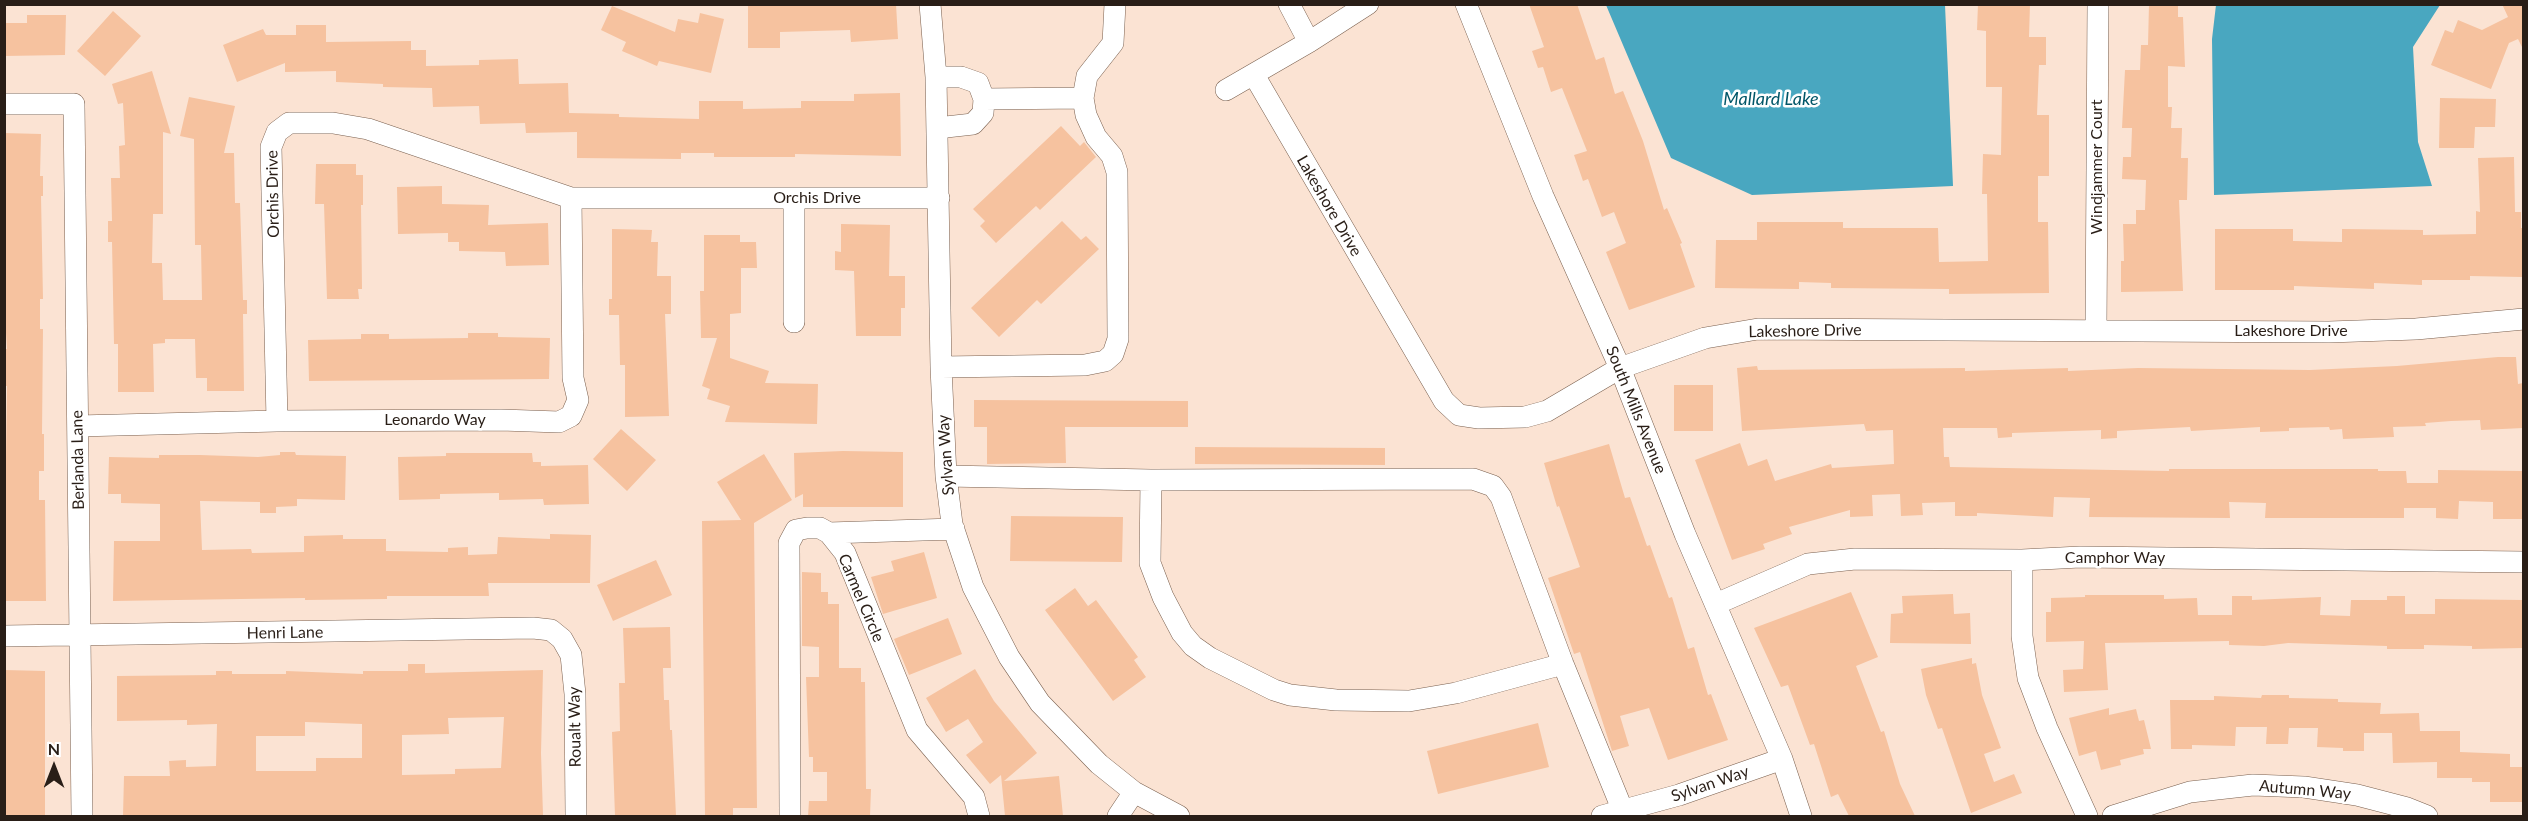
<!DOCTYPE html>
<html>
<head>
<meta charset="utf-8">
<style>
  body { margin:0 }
  #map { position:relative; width:2528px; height:821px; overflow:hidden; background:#fbe3d3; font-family:Lato,sans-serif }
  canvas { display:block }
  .frame { position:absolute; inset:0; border:6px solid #291e17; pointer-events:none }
  .north { position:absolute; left:24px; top:737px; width:60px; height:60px; -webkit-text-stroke:4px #fff; paint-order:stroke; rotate:0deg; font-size:16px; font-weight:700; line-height:24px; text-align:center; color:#291e17 }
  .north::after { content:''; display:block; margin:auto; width:21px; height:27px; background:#291e17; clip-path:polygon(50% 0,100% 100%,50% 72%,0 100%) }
</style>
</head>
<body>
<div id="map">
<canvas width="2528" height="821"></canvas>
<div class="frame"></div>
<div class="north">N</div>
</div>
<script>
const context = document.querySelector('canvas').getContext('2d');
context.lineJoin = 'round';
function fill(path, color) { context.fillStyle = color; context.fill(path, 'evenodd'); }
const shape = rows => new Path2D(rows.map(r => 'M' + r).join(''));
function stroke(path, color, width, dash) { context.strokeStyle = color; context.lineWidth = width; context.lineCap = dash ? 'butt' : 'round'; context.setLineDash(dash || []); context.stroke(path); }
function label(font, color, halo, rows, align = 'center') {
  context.font = font + ' Lato,sans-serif'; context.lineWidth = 5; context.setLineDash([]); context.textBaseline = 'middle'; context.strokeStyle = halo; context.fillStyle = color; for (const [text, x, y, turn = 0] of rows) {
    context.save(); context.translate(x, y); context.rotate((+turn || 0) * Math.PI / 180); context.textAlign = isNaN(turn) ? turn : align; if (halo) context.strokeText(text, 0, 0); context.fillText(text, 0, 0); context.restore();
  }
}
fill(shape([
  [1606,5,1945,5,1953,186,1752,195,1671,158],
  [2216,5,2440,5,2413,47,2418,142,2432,186,2214,195,2212,39]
]), '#49a7c0');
fill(shape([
  [748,4,896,4,898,39,851,42,850,30,780,32,780,48,748,48],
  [1529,4,1577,4,1596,60,1604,57,1615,94,1623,91,1643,141,1664,210,1667,208,1682,243,1680,244,1695,287,1629,310,1606,252,1626,243,1614,212,1602,217,1588,179,1583,181,1574,155,1587,151,1562,88,1551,92,1543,67,1538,68,1532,51,1544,47],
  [1978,4,2030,4,2029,37,2046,37,2046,65,2039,65,2037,115,2049,115,2049,176,2038,176,2038,222,2048,222,2049,293,1949,294,1949,289,1831,288,1831,283,1799,282,1799,289,1715,288,1716,240,1757,240,1757,222,1843,222,1843,228,1938,228,1939,262,1988,261,1987,194,1982,194,1983,154,2001,155,2002,87,1986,87,1986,31,1977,30],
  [2149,4,2178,4,2178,17,2183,17,2185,67,2168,66,2168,107,2172,107,2171,128,2182,128,2181,158,2188,158,2187,200,2179,200,2183,291,2121,292,2121,261,2124,261,2123,224,2136,224,2136,210,2145,210,2146,180,2122,179,2123,157,2131,157,2132,128,2122,128,2125,70,2140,70,2141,45,2148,45],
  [2502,4,2523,4,2523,49,2518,39,2509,43,2491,89,2431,65,2445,30,2453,33,2458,20,2482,30,2508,17],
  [612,6,675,32,678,19,698,23,700,13,724,19,711,73,659,61,657,66,622,51,626,42,601,30],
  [113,11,141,36,105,76,77,51],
  [27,15,66,15,65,55,4,56,4,23,27,23],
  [296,25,326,25,326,42,411,41,411,50,426,50,426,66,479,65,479,60,518,59,519,84,568,83,569,113,619,114,619,117,699,119,699,101,743,101,743,109,801,108,801,101,854,101,854,94,900,93,901,156,795,154,795,157,714,157,714,153,681,153,681,159,577,158,577,132,526,133,525,123,480,124,479,106,433,107,432,88,383,87,383,84,336,82,336,71,285,72,285,63,237,82,223,45,263,29,266,35,296,35],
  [152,71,171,134,163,132,163,214,153,214,152,263,162,263,163,300,202,300,201,245,195,245,194,139,180,136,189,97,235,106,224,153,234,153,235,203,240,203,243,300,247,300,247,314,243,314,244,391,207,391,207,378,196,378,195,339,165,339,165,343,153,344,154,392,118,392,118,344,114,344,112,242,108,242,108,221,112,221,111,178,120,178,119,146,125,145,123,103,118,104,112,84],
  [2440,98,2496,99,2495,127,2475,127,2474,148,2439,148],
  [1061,126,1080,146,1084,142,1096,157,1040,210,1036,206,996,243,980,226,985,221,973,209],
  [4,133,41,134,40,176,43,176,43,196,41,196,43,299,40,299,40,329,43,329,42,434,44,434,44,471,39,471,39,500,45,500,46,601,4,601,7,386,4,386,4,349,7,349,4,300],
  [2514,157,2515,212,2521,212,2521,228,2523,228,2522,277,2470,276,2470,280,2422,280,2422,285,2374,283,2374,289,2294,286,2294,290,2215,290,2215,229,2293,229,2293,241,2342,242,2342,229,2423,230,2423,235,2476,234,2476,211,2480,212,2478,158],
  [316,164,356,164,356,175,363,175,363,205,361,205,362,289,358,289,359,299,327,299,324,204,315,204],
  [442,186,442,204,489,205,488,225,548,223,549,265,506,266,505,252,459,251,459,242,448,242,448,233,398,234,397,187],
  [1062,221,1081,240,1086,236,1099,249,1041,304,1037,300,999,337,971,308],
  [841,224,890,225,889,276,905,276,905,308,901,308,901,336,856,336,854,271,835,270,835,251,841,252],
  [612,229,652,230,651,242,658,242,657,276,671,276,671,314,665,314,669,416,625,417,625,365,620,365,619,315,609,315,609,299,612,299],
  [704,235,740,235,740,242,756,242,757,268,741,268,741,313,730,314,730,358,769,371,765,383,818,384,817,424,725,422,730,406,707,399,710,389,702,386,717,338,701,338,700,291,704,291],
  [468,333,498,333,498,337,550,338,549,379,309,381,308,340,361,339,361,334,389,334,389,339,468,338],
  [2498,357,2516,357,2518,384,2523,383,2523,428,2481,430,2480,420,2451,421,2425,423,2426,426,2393,427,2394,437,2343,439,2342,429,2330,430,2329,427,2289,428,2289,431,2260,432,2260,427,2191,431,2190,427,2151,429,2117,431,2117,438,2101,439,2101,430,2012,433,2012,437,1998,438,1997,428,1943,428,1944,457,1949,457,1950,467,2169,471,2169,469,2378,469,2378,471,2406,471,2407,483,2438,483,2438,470,2523,471,2523,519,2493,519,2493,502,2459,501,2458,519,2436,518,2436,508,2404,508,2404,518,2265,518,2266,503,2229,502,2230,518,2089,517,2090,498,2054,497,2053,517,1977,513,1977,516,1955,516,1955,502,1922,503,1923,515,1901,516,1900,494,1872,495,1873,516,1850,517,1850,510,1789,527,1792,534,1763,544,1765,549,1732,560,1695,460,1740,443,1748,466,1767,459,1775,481,1831,464,1832,468,1894,464,1893,430,1866,431,1864,424,1742,431,1737,368,1757,366,1758,370,1965,368,1965,371,2068,368,2068,371,2138,368,2310,370,2397,366],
  [1674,385,1713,385,1713,431,1674,431],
  [974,400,1188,401,1188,427,1065,427,1066,463,987,464,987,427,974,427],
  [621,429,656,460,627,491,593,459],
  [1609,444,1625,498,1630,497,1647,546,1650,545,1669,598,1672,597,1688,649,1694,647,1708,695,1711,694,1728,740,1668,760,1649,708,1620,716,1629,746,1612,751,1580,652,1574,654,1548,578,1580,567,1559,506,1557,507,1544,463],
  [1195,447,1385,448,1385,465,1195,464],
  [843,451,903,452,903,507,803,507,803,494,795,498,794,453],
  [280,452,295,452,296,455,346,456,345,500,297,499,297,506,276,507,276,513,260,513,260,502,200,501,202,550,251,549,252,553,304,552,304,536,343,535,343,539,386,539,386,551,448,552,448,548,468,547,468,555,497,554,498,537,550,539,550,534,591,535,590,583,488,583,489,596,387,596,387,599,305,600,305,598,113,601,114,541,160,541,160,504,121,503,121,494,108,494,109,457,159,458,159,455,200,455,258,457,280,455],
  [446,453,532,453,533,462,541,462,541,466,588,465,589,504,544,505,543,499,499,500,499,493,440,494,440,499,399,500,398,457,446,456],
  [764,454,792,500,754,523,757,808,733,808,733,816,705,816,702,521,741,520,717,482],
  [1011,516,1123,517,1122,562,1010,561],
  [924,552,937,598,883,614,871,577,894,571,891,561],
  [656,560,672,595,613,621,597,585],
  [802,572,821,573,821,592,828,592,828,604,839,604,839,668,861,668,861,682,865,682,866,789,871,789,870,816,808,816,809,801,827,801,827,772,813,772,813,757,809,757,806,677,819,677,819,647,802,646],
  [1075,588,1088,606,1096,600,1138,657,1134,660,1146,677,1113,701,1045,610],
  [1851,592,1878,657,1856,666,1881,732,1884,731,1900,784,1915,816,1849,816,1838,794,1831,797,1814,744,1810,745,1788,685,1781,687,1754,628],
  [1953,594,1954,614,1970,613,1971,644,1890,643,1891,614,1903,613,1902,596],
  [2085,595,2164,595,2164,599,2197,598,2198,615,2232,615,2232,596,2252,596,2252,600,2321,597,2320,615,2350,616,2351,600,2387,600,2387,596,2405,596,2405,614,2435,614,2435,599,2523,600,2523,648,2472,649,2472,646,2424,645,2424,649,2387,649,2387,646,2288,643,2264,646,2229,645,2229,641,2105,643,2108,690,2064,692,2063,670,2083,669,2084,641,2046,642,2046,612,2051,612,2051,598,2085,597],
  [948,618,962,654,909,675,894,639],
  [670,627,671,668,663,668,664,700,669,700,670,730,672,730,676,816,615,816,612,732,620,731,619,683,625,683,623,628],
  [1972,658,1972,664,1976,663,1982,695,2001,748,1984,754,1994,782,2014,774,2022,793,1971,813,1942,728,1938,729,1926,695,1921,669],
  [408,664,425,664,425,673,543,670,541,753,543,815,123,816,124,776,170,776,169,761,186,760,186,767,216,766,217,724,187,725,187,720,117,721,117,676,216,675,216,671,232,671,232,674,286,674,286,671,363,674,363,671,408,671],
  [504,717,501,768,455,769,455,774,402,775,402,735,449,734,448,718],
  [305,722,362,724,362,758,316,758,316,771,256,771,256,736,305,736],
  [975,669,994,701,1037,753,1004,781,1059,776,1063,816,1005,816,1001,775,990,784,966,755,983,742,968,719,946,732,926,698],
  [4,670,45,671,45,816,4,816],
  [2262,695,2289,695,2289,698,2338,699,2338,702,2381,703,2380,714,2419,713,2420,731,2460,731,2460,752,2510,754,2510,767,2523,767,2523,802,2490,802,2490,782,2472,782,2472,778,2437,778,2437,762,2393,763,2392,733,2364,733,2364,751,2343,751,2343,748,2317,747,2318,728,2289,728,2288,744,2266,744,2267,727,2236,727,2235,746,2192,745,2192,749,2171,749,2170,700,2214,700,2214,696,2261,698],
  [2109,708,2109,715,2136,709,2139,721,2144,720,2151,749,2143,749,2144,754,2120,760,2121,765,2101,770,2096,751,2079,756,2069,718],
  [1538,723,1549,767,1438,794,1427,751]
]), '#f6c29f');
const minor = shape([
  [930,4,936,77,941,367,946,476,952,524,973,587,1009,657,1040,703,1099,764,1134,792,1179,816],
  [1289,4,1309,42],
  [1466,4,1543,196,1620,368,1685,534,1782,759,1801,816],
  [1254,75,1444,401,1459,415,1479,418,1525,417,1547,411,1620,368,1705,338,1758,329,2329,332,2416,329,2524,319],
  [936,77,961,77,978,83,984,99,983,113,973,124,937,128],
  [1226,90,1309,42,1368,4],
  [984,99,1083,98],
  [4,104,74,104,82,816],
  [794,198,794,322],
  [2096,330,2098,4],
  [941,367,1085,365,1105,361,1113,354,1118,339,1117,172,1112,156,1096,137,1086,115,1083,98,1087,76,1113,43,1115,4],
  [277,421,271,147,277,132,289,123,333,123,368,129,571,198,939,198],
  [78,426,277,421,501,420,559,422,571,416,578,400,573,378,571,198],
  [946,476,1151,480,1473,479,1493,486,1501,497,1563,664,1625,816],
  [1151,480,1150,563,1163,597,1182,633,1193,646,1210,658,1274,690,1290,695,1336,700,1409,701,1456,693,1563,664],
  [829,533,954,529],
  [2022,560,2022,636,2028,678,2047,728,2087,816],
  [1716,604,1808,564,1855,559,2022,560,2080,557,2524,562],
  [4,636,533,628,551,630,562,639,571,655,575,694,576,816],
  [790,816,789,543,796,530,807,528,820,528,829,533,845,553,917,730,974,797,979,816],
  [1118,816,1134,792],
  [1602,816,1679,795,1782,759],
  [2113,816,2190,792,2253,785,2304,787,2357,795,2407,808,2427,816]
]);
stroke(minor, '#7a604f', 22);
stroke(minor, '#fff', 21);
label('16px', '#291e17', '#fff', [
  ["Windjammer Court",2097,167,-90],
  ["Orchis Drive",273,194,-91],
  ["Orchis Drive",817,198],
  ["Lakeshore Drive",1329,206,60],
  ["Lakeshore Drive",1805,331,-1],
  ["Lakeshore Drive",2291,331],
  ["South Mills Avenue",1636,410,68],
  ["Leonardo Way",435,420],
  ["Sylvan Way",946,455,-94],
  ["Berlanda Lane",78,460,-91],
  ["Camphor Way",2115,558],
  ["Carmel Circle",861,598,67],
  ["Henri Lane",285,633,-1],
  ["Roualt Way",575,727,-91],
  ["Sylvan Way",1710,784,-19],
  ["Autumn Way",2305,790,5]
]);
label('italic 18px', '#025668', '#fff', [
  ["Mallard Lake",1771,99]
]);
</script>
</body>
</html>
